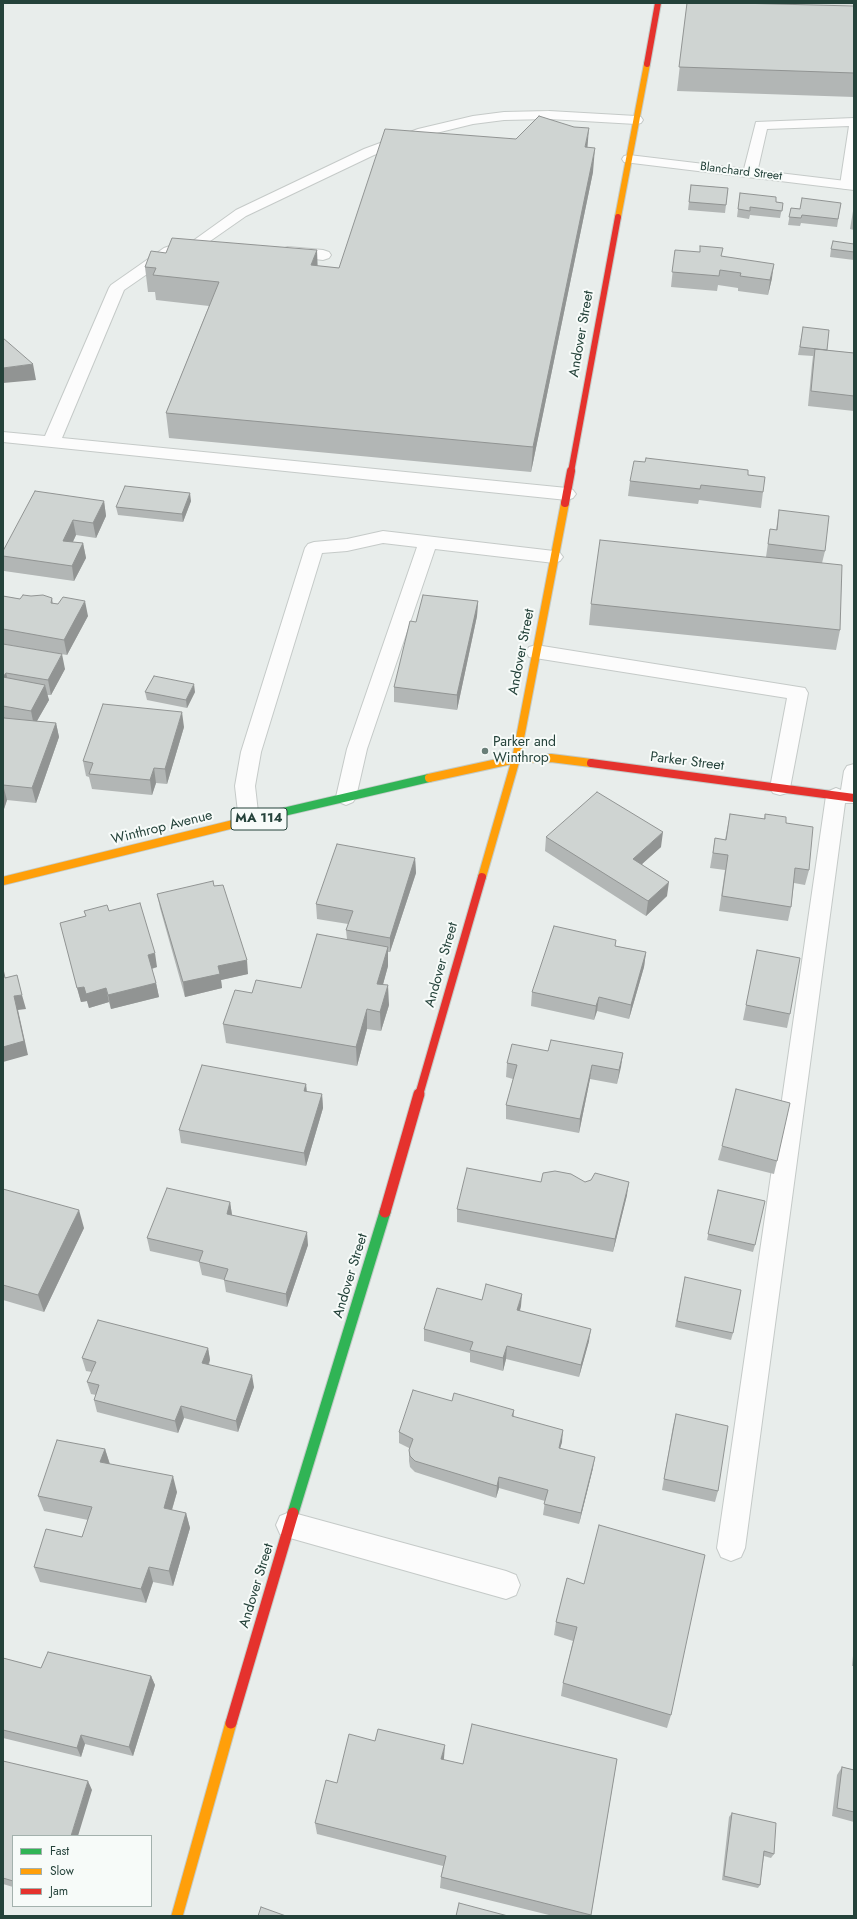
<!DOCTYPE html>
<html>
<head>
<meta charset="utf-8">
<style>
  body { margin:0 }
  #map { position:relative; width:857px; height:1919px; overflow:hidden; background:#e8edeb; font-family:Jost,sans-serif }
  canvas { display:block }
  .frame { position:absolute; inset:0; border:4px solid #24423a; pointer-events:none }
  .legend { position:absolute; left:12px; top:1835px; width:140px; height:72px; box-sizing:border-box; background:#f7fbf9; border:1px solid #a3b1ad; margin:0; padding:5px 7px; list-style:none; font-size:12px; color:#24423a }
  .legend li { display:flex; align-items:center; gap:8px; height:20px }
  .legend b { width:20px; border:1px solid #a3b1ad }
</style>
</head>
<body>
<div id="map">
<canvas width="857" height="1919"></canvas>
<div class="frame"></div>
<ul class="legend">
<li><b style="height:5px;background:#30b455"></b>Fast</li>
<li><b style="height:5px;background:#ff9f0a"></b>Slow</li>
<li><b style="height:5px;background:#e5322d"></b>Jam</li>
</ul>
</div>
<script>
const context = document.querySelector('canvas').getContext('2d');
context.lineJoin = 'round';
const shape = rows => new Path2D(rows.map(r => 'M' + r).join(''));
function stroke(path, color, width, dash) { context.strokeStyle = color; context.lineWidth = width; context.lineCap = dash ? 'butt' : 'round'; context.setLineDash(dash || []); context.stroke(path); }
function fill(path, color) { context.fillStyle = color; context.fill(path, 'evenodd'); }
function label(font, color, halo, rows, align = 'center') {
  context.font = font + ' Jost,sans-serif'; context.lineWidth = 4; context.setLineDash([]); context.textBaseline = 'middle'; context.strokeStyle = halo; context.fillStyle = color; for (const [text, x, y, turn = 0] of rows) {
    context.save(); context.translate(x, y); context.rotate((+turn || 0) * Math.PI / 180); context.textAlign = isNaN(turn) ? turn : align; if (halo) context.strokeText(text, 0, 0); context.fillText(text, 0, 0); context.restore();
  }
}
const lane = shape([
  [549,111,636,116,641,117,643,120,641,123,636,124,549,119,504,120,473,124,428,135,374,155,246,216,203,246,198,248,193,246,190,243,236,210,364,149,418,129,473,116,504,112,549,111],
  [854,118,854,186,852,188,847,189,842,188,840,185,849,126,767,129,757,173,755,176,750,177,745,176,743,173,756,122,854,118],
  [170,246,176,248,178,251,176,254,124,290,62,438,567,488,573,490,576,494,573,498,567,500,3,442,3,432,45,436,109,288,111,285,164,248,170,246],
  [288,247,323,250,329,252,331,255,329,258,323,260,282,255,280,252,282,249,288,247],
  [383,531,554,551,560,553,563,557,560,561,554,563,435,549,367,749,356,797,353,802,346,805,339,802,336,797,347,749,417,547,383,543,347,551,322,553,261,752,255,786,259,821,256,826,249,829,242,826,239,821,235,786,241,752,305,548,308,544,314,542,347,539,383,531],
  [536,645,805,688,808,693,790,788,787,793,780,795,773,793,770,788,787,698,529,657,526,652,529,647,536,645],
  [854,764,854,803,845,803,745,1548,741,1557,731,1561,721,1557,717,1548,826,796,829,791,836,788,841,790,844,771,847,766,854,764],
  [290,1512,506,1571,516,1575,520,1585,516,1595,506,1599,290,1538,280,1534,276,1525,280,1516,290,1512]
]);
const street = shape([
  [629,155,854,182,854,190,624,162,622,159,624,156,629,155]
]);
const fastFar1 = shape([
  [262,817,429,778]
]);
const fast = shape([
  [293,1513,385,1212]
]);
const slowFar2 = shape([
  [618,217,647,64]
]);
const slowFar1 = shape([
  [429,778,516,759,565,503],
  [482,877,516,759,551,758,591,763],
  [3,881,262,817]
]);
const slow = shape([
  [177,1916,231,1723]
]);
const jamFar2 = shape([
  [647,64,658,3],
  [571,472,618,217]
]);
const jamFar1 = shape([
  [565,503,571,471],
  [591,763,854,798],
  [419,1095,482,877]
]);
const jam = shape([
  [385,1212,419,1094],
  [231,1723,293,1513]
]);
stroke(lane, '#c5cac8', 2);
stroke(street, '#c5cac8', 2);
stroke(fastFar1, '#c3cbc8', 10);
stroke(fast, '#c3cbc8', 13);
stroke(slowFar2, '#c3cbc8', 8);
stroke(slowFar1, '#c3cbc8', 10);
stroke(slow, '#c3cbc8', 13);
stroke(jamFar2, '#c3cbc8', 8);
stroke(jamFar1, '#c3cbc8', 10);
stroke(jam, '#c3cbc8', 13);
fill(lane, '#fcfcfc');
fill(street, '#fcfcfc');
stroke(fastFar1, '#30b455', 8);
stroke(fast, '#30b455', 11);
stroke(slowFar2, '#ff9f0a', 6);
stroke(slowFar1, '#ff9f0a', 8);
stroke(slow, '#ff9f0a', 11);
stroke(jamFar2, '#e5322d', 6);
stroke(jamFar1, '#e5322d', 8);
stroke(jam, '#e5322d', 11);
const rail = shape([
  [717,3,854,3]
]);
stroke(rail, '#c9cdcc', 3);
stroke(rail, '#f7fbf9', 2, [6]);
fill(shape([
  [687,3,854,6,854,97,677,91],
  [587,147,593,172,531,472,169,438,166,413,209,306,156,300,155,292,148,292,145,267,318,266,339,268],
  [691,185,728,188,725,213,688,210],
  [740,193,776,202,783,203,780,218,750,215,749,219,737,217],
  [841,203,837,227,801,223,800,226,788,225,791,208,800,209],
  [854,205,854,230,850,229],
  [854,244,854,260,830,257,831,249],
  [675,250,722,257,772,278,768,295,738,291,738,288,718,285,717,291,671,287],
  [803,327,826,350,854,353,854,411,808,406,812,364,813,356,798,355],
  [748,475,763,492,761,508,699,500,698,504,628,496,630,481],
  [104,501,106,516,96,538,76,535,73,542,83,543,86,558,74,581,4,571,3,567,3,551],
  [191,501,183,522,118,515,116,507],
  [779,510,825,551,822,563,840,630,836,650,589,625,591,604,766,557,770,529,776,530],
  [3,596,20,599,31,596,52,598,53,603,88,616,67,655,3,644],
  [478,601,477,616,457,710,394,702,394,687,416,622],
  [3,644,65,669,51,695,47,695,49,700,37,721,56,723,59,737,36,803,7,800,3,812],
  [145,692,195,692,187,708,147,700],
  [184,727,167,784,156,783,152,795,92,789,89,777,86,776,83,761],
  [730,814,764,819,765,814,786,823,809,870,805,885,794,883,791,907,788,921,719,911,725,870,710,868,715,838,725,840],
  [546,837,661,847,642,864,667,896,646,916,545,851],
  [415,858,416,873,390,952,388,952,388,966,383,984,389,1005,381,1031,367,1029,357,1066,226,1043,223,1024,252,993,301,988,347,939,346,930,348,924,317,919,316,904],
  [214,886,248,974,221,980,222,988,185,997,160,908,157,894],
  [84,911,109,911,157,967,152,969,156,983,159,997,111,1009,109,1002,89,1008,87,1001,81,1002,60,923,86,916],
  [616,946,646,952,644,967,629,1019,597,1011,594,1020,531,1006,532,992],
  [757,950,790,1014,787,1028,743,1020],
  [548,1051,623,1053,617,1084,590,1079,579,1133,506,1119,506,1105,513,1079,506,1077,507,1063],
  [306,1084,307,1092,322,1094,323,1108,306,1166,181,1143,179,1130],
  [722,1146,777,1161,774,1174,718,1160],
  [541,1182,627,1195,613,1252,457,1222,457,1209],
  [3,1189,84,1228,44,1312,3,1300],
  [718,1190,755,1245,753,1252,707,1240],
  [230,1202,232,1215,308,1245,287,1307,226,1292,224,1280,202,1275,199,1262,150,1251,147,1238],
  [685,1277,733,1333,731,1340,675,1327],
  [482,1300,521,1306,520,1311,589,1341,579,1377,506,1359,503,1371,470,1362,470,1353,424,1341,424,1329],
  [208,1348,210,1360,209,1365,254,1387,238,1432,184,1418,178,1433,97,1412,94,1400,96,1395,91,1394,87,1382,92,1372,86,1371,82,1358],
  [452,1401,514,1410,514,1417,562,1442,560,1448,593,1468,579,1524,543,1515,545,1501,499,1488,496,1498,415,1472,410,1467,409,1461,409,1448,399,1443,399,1432],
  [676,1414,718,1491,715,1502,662,1490,673,1426],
  [105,1449,110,1464,177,1492,172,1510,186,1513,190,1528,173,1586,153,1582,146,1603,40,1582,34,1567,82,1537,88,1520,44,1511,38,1496],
  [567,1578,671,1715,667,1728,561,1696,563,1683,573,1641,554,1635,556,1622],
  [854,1646,854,1666,852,1666],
  [3,1658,41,1668,151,1676,155,1685,133,1756,85,1744,81,1757,3,1738],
  [375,1741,444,1758,444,1760,463,1764,617,1759,591,1916,553,1916,440,1888,441,1877,443,1866,317,1834,315,1823,337,1783],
  [3,1761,92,1790,13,1836,13,1887,3,1884],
  [842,1767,854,1770,854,1822,832,1816,837,1775],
  [732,1813,774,1854,771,1858,764,1856,760,1885,758,1888,722,1880,729,1817]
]), '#b2b6b5');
fill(shape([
  [589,128,587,153,585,147],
  [595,148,593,172,531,472,533,447],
  [317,250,318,275,311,265],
  [774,264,772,278,768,295,770,280],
  [33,364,36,380,3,383,3,368],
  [190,493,191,501,183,522,182,514],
  [104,501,106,516,96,538,93,523],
  [73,520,76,535,66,556,63,541],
  [83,543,86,558,74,581,72,566],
  [85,601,88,616,67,655,64,640],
  [478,601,477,616,457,710,457,695],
  [62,654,65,669,51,695,48,680],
  [6,673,10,688,3,677],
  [194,684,195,692,187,708,186,700],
  [45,685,49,700,34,726,31,711],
  [182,712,184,727,167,784,165,769],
  [56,723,59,737,36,803,32,788],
  [154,768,156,783,152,795,150,780],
  [3,785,7,800,3,812],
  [663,832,661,847,632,873,633,859],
  [415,858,416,873,390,952,390,938],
  [669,882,667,896,646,916,648,901],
  [388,947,388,966,378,1003,377,984],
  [646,952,644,967,629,1019,631,1005],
  [155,953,157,967,150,969,148,955],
  [247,960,248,974,221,980,222,988,185,997,183,982,218,966],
  [156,983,159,997,111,1009,108,995],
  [388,985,389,1005,381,1031,380,1012],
  [84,987,106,988,109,1002,89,1008,87,1001,81,1002,77,988],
  [22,995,26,1009,18,1010,28,1055,3,1062,3,1047,14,996],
  [599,997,597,1011,594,1020,596,1006],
  [367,1009,367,1029,357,1066,356,1047],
  [623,1053,621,1067,617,1084,619,1070],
  [592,1065,590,1079,579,1133,580,1119],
  [306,1084,307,1098,304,1091],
  [322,1094,323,1108,306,1166,304,1153],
  [629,1182,627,1195,613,1252,615,1239],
  [230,1202,232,1215,227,1214],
  [79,1210,84,1228,44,1312,38,1295],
  [307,1232,308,1245,287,1307,286,1294],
  [522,1294,521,1306,516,1322,517,1310],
  [591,1329,589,1341,579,1377,581,1365],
  [507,1346,506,1359,503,1371,503,1358],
  [208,1348,210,1360,204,1375,202,1363],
  [252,1375,254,1387,238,1432,236,1421],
  [181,1406,184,1418,178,1433,175,1421],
  [563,1430,562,1442,557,1459,559,1448],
  [105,1449,110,1465,100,1462],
  [595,1457,593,1468,579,1524,581,1513],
  [173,1476,177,1492,168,1523,164,1508],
  [499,1477,499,1488,496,1498,497,1486],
  [186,1513,190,1528,173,1586,169,1571],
  [149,1567,153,1582,146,1603,141,1589],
  [151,1676,155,1685,133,1756,129,1747],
  [81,1735,85,1744,81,1757,77,1748],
  [445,1745,444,1758,441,1771,441,1759],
  [88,1781,92,1790,78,1836,71,1836]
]), '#919493');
const building = shape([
  [687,3,736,3,854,6,854,73,679,67,687,3],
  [539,116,574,127,589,128,585,147,595,148,533,447,166,413,219,282,153,275,156,268,145,267,151,251,166,253,172,238,317,250,311,265,339,268,385,129,516,139,539,116],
  [691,185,728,188,726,205,689,202,691,185],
  [740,193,776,197,776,202,783,203,782,211,750,207,750,211,738,209,740,193],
  [802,198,841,203,838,219,802,215,801,218,789,217,791,208,800,209,802,198],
  [833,241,854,244,854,252,831,249,833,241],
  [700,246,723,248,721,256,774,264,770,280,740,276,741,273,720,270,719,276,672,272,675,250,700,252,700,246],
  [803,327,829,330,827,350,800,347,803,327],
  [3,338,33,364,3,368,3,338],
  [815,349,854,353,854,396,811,391,815,349],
  [646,458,748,470,748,475,765,477,763,492,701,485,700,489,630,481,634,461,645,462,646,458],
  [125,486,190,493,182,514,116,507,125,486],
  [35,491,104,501,93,523,73,520,63,541,83,543,72,566,3,556,3,551,35,491],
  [779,510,829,516,825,551,768,544,770,529,777,530,779,510],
  [600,540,842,565,840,630,591,604,600,540],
  [23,595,31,596,43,595,52,598,51,603,58,604,63,597,85,601,64,640,3,629,3,596,20,599,23,595],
  [423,595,478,601,457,695,394,687,410,621,416,622,423,595],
  [3,644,62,654,48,680,6,673,3,677,45,685,31,711,3,706,3,644],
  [154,676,194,684,186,700,145,692,154,676],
  [103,704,182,712,165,769,154,768,150,780,89,774,93,763,83,761,103,704],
  [4,718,56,723,32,788,3,785,3,786,3,719,4,718],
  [597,792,663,832,633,859,669,882,648,901,546,837,597,792],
  [730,814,765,819,765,814,786,817,786,823,813,827,809,870,795,868,791,907,722,896,728,855,713,853,715,838,726,840,730,814],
  [337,844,415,858,390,938,346,930,353,911,316,904,337,844],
  [213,881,214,886,223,885,247,960,218,966,220,974,183,982,157,894,213,881],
  [140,903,155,953,148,955,156,983,108,995,106,988,86,994,84,987,77,988,60,923,86,916,84,911,107,905,109,911,140,903],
  [554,926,616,940,615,946,646,952,631,1005,599,997,596,1006,532,992,554,926],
  [317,934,388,947,377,984,388,985,380,1012,367,1009,356,1047,223,1024,235,990,252,993,256,980,301,988,317,934],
  [757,950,800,958,790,1014,746,1005,757,950],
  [3,969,5,978,17,975,22,995,14,996,24,1041,3,1047,3,969],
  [551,1040,623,1053,619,1070,592,1065,580,1119,506,1105,517,1065,507,1063,512,1044,548,1051,551,1040],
  [202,1065,306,1084,304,1091,322,1094,304,1153,179,1130,202,1065],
  [736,1089,790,1103,777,1161,722,1146,736,1089],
  [467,1168,541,1182,543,1173,555,1171,571,1174,585,1182,591,1180,595,1173,629,1182,615,1239,457,1209,467,1168],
  [167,1188,230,1202,227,1214,307,1232,286,1294,224,1280,228,1269,199,1262,203,1251,147,1238,167,1188],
  [3,1189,79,1210,38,1295,3,1285,3,1189],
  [718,1190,765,1201,755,1245,708,1234,718,1190],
  [685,1277,741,1290,733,1333,677,1321,685,1277],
  [486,1284,522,1294,517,1310,591,1329,581,1365,507,1346,503,1358,470,1350,473,1342,424,1329,437,1288,482,1300,486,1284],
  [98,1320,208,1348,202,1363,252,1375,236,1421,181,1406,175,1421,94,1400,99,1385,87,1382,96,1362,82,1358,98,1320],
  [413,1390,452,1401,454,1393,514,1410,512,1416,563,1430,559,1448,595,1457,581,1513,544,1504,548,1490,499,1477,497,1486,415,1461,410,1456,409,1450,413,1439,399,1432,413,1390],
  [676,1414,728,1426,718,1491,664,1479,676,1414],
  [57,1440,105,1449,100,1462,173,1476,164,1508,186,1513,169,1571,149,1567,141,1589,34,1567,46,1529,82,1537,92,1507,38,1496,57,1440],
  [599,1525,705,1555,671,1715,563,1683,577,1627,556,1622,567,1578,584,1584,599,1525],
  [48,1652,151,1676,129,1747,81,1735,77,1748,3,1730,3,1658,41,1668,48,1652],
  [472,1724,617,1759,591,1915,441,1877,446,1856,315,1823,326,1780,337,1783,349,1734,375,1741,378,1729,445,1745,441,1759,463,1764,472,1724],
  [3,1761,88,1781,71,1836,13,1836,13,1881,3,1878,3,1761],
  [842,1767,854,1770,854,1812,837,1808,842,1767],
  [732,1813,776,1823,774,1854,764,1851,760,1885,724,1876,732,1813],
  [459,1903,508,1916,456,1916,459,1903],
  [261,1907,286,1916,258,1916,261,1907]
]);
fill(building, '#cfd4d2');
stroke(building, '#919493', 1);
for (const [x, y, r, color] of [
  [485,751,4,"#697e78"]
]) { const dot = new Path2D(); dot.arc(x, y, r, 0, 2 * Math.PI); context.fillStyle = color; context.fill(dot); stroke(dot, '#f7fbf9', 1.5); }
label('12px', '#24423a', '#f7fbf9', [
  ["Blanchard Street",741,172,7]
]);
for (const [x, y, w] of [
  [259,819,56]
]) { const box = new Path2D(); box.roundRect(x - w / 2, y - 11, w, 22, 3); context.fillStyle = '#f7fbf9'; context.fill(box); stroke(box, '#24423a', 1); }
label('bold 13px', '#24423a', null, [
  ["MA 114",259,819]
]);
label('14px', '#24423a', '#f7fbf9', [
  ["Andover Street",582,334,-80],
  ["Andover Street",522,652,-79],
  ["Parker Street",687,762,7],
  ["Winthrop Avenue",162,828,-14],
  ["Andover Street",442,965,-74],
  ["Andover Street",351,1276,-73],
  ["Andover Street",257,1586,-73]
]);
label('14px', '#24423a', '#f7fbf9', [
  ["Parker and",493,743],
  ["Winthrop",493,759]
], 'left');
</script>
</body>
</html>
